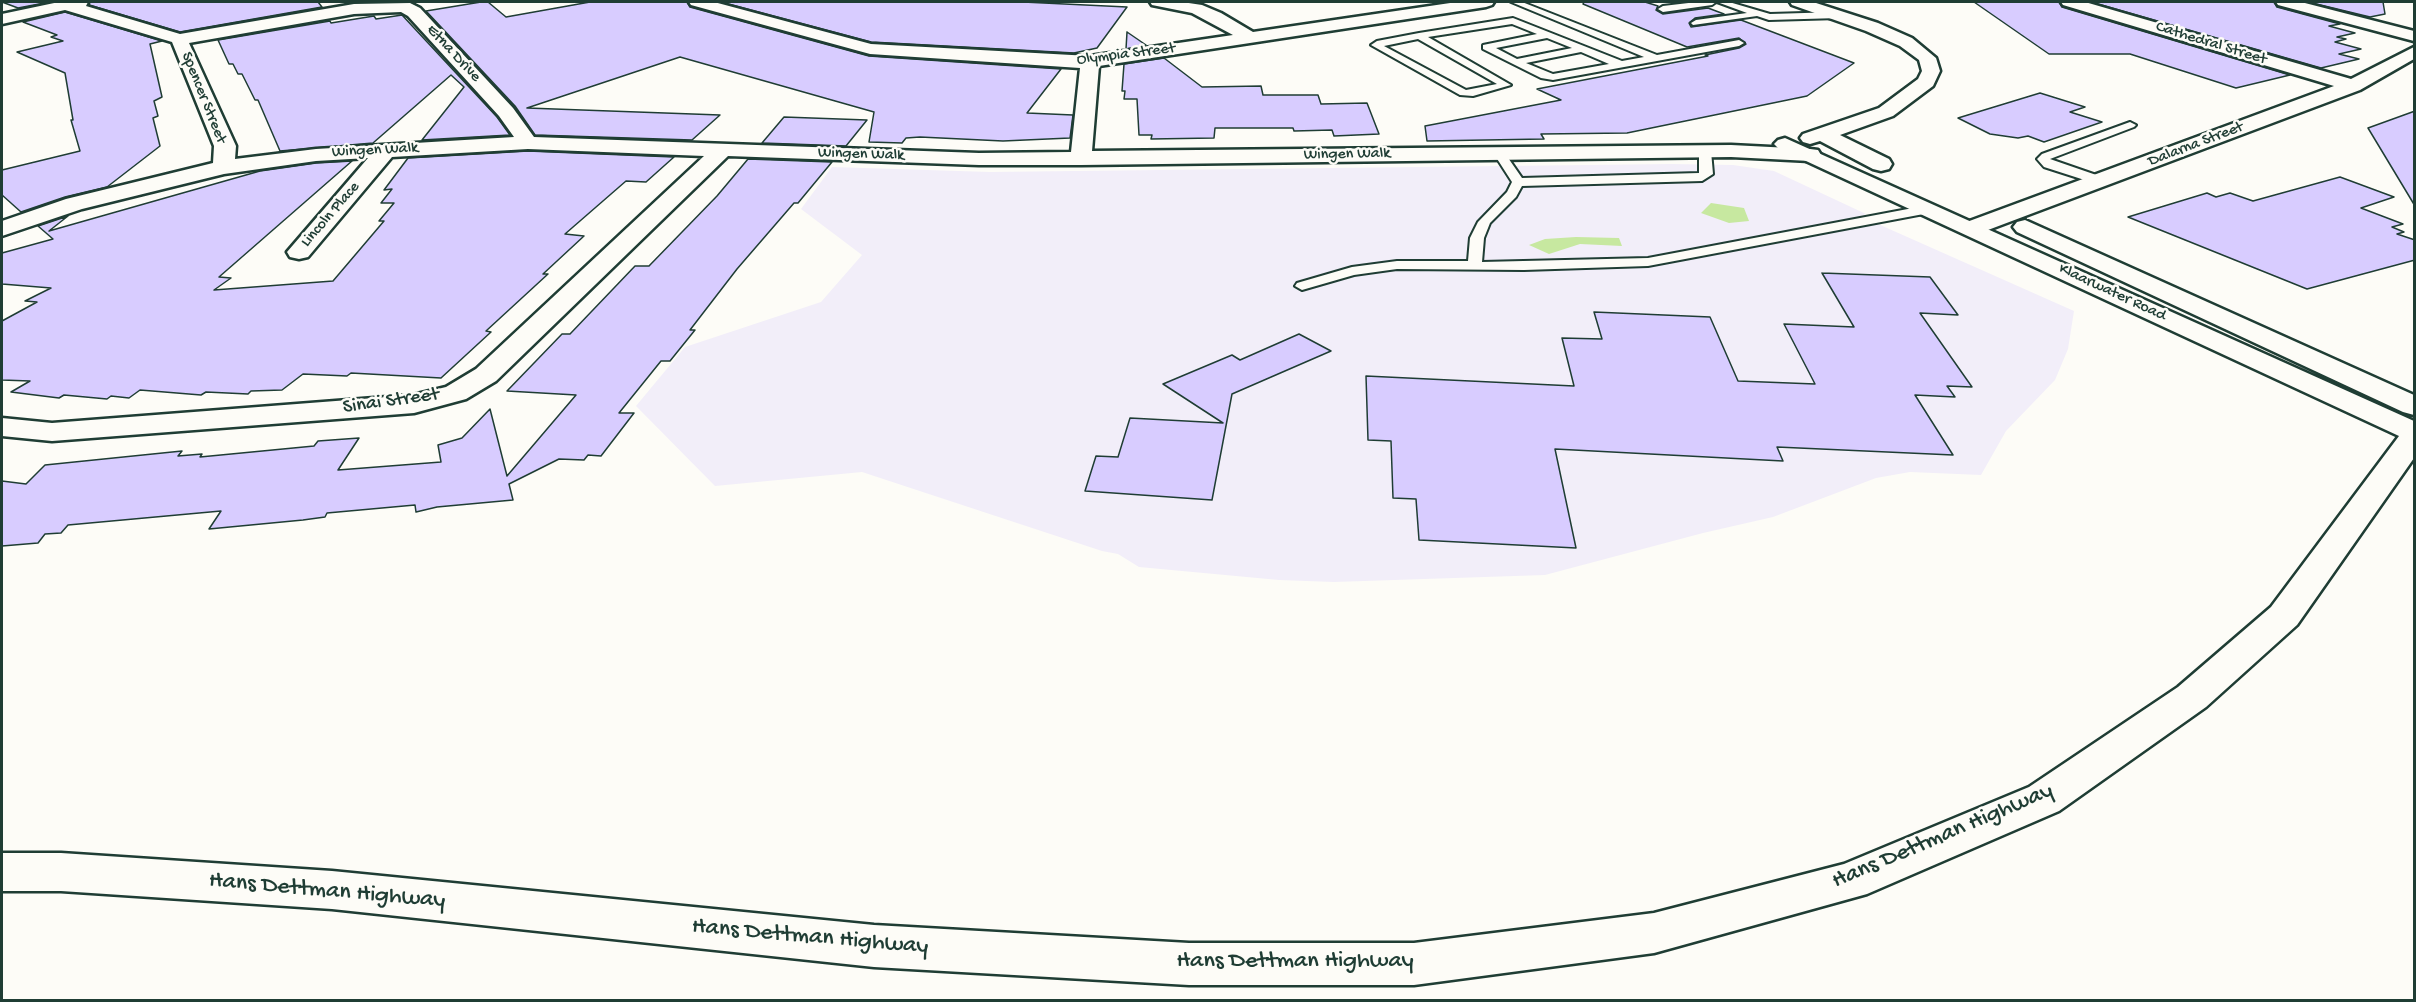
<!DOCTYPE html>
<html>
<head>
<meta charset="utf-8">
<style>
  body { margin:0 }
  #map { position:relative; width:2416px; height:1002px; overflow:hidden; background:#fdfcf7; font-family:"Gochi Hand",sans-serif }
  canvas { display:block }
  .frame { position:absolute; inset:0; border:3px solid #1f3d34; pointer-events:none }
</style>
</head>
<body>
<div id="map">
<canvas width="2416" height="1002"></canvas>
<div class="frame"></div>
</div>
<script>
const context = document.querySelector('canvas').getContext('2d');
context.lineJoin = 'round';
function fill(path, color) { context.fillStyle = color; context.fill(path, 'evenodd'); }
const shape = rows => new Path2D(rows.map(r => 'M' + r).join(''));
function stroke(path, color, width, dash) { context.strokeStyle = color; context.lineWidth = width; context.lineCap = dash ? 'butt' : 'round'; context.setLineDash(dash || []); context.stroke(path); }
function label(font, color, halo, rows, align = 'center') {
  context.font = font + ' "Gochi Hand",sans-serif'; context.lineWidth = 5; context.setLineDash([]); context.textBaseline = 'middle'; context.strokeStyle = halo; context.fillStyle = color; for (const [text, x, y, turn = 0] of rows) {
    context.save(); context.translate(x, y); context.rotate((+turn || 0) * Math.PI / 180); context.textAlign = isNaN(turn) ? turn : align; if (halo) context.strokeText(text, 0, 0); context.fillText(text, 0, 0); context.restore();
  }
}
fill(shape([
  [1671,164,1733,165,1774,171,1866,214,1861,216,1869,220,2074,311,2068,349,2055,380,2006,431,1981,475,1910,472,1876,478,1773,517,1703,533,1545,575,1334,582,1279,580,1139,567,1118,554,1102,551,862,472,715,486,636,406,685,347,821,302,862,255,801,209,832,167,990,172]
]), '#f2eef9');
fill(shape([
  [1711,203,1744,208,1749,221,1729,223,1701,213],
  [1576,237,1619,238,1622,246,1580,244,1549,254,1529,245,1545,239]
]), '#c7e8a0');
const building = shape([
  [2,2,50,2,18,8,2,2],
  [90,2,318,2,322,7,180,32,89,5,90,2],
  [481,2,488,2,506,17,590,2,687,2,690,7,869,56,1061,69,1027,113,1073,115,1070,138,1003,141,920,137,906,138,902,143,869,142,874,112,680,57,527,108,720,115,692,140,535,135,515,106,426,11,481,2],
  [721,2,1023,2,1127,7,1097,48,1074,53,871,42,721,2],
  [1584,2,1645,2,1658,6,1656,10,1663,14,1708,8,1724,14,1695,18,1689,23,1691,27,1741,20,1854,63,1807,96,1627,133,1541,134,1544,139,1427,141,1425,126,1561,100,1537,89,1708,56,1705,55,1739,48,1746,44,1739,38,1687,47,1583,4,1584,2],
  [1974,2,2059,2,2062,7,2290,75,2236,88,2130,54,2049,54,1974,2],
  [2091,2,2274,2,2277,7,2340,24,2329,26,2355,33,2337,37,2346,39,2335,42,2361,49,2339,54,2359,59,2321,68,2091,2],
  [2308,2,2383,2,2385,14,2370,17,2308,2],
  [65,12,162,41,150,44,162,97,154,101,158,116,153,118,160,146,107,187,65,197,21,212,2,195,2,170,80,151,71,120,73,120,65,73,17,52,63,41,51,37,57,35,23,22,65,12],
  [402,15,497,117,510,135,422,140,464,87,451,75,373,143,280,151,258,100,255,100,242,74,238,74,233,64,229,64,218,40,330,21,331,23,374,16,376,19,402,15],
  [1127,32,1146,45,1126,49,1127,32],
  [1164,58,1202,87,1261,86,1263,95,1318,95,1321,104,1367,103,1379,134,1334,136,1332,130,1294,131,1293,128,1215,128,1214,138,1151,139,1152,135,1139,135,1137,99,1124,99,1125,91,1122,91,1124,64,1164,58],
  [2040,93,2085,107,2070,112,2102,122,2044,142,2028,136,2018,138,1990,134,1958,118,2040,93],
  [2415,111,2415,206,2368,128,2415,111],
  [784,117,867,120,846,146,762,143,784,117],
  [528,151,674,157,646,182,626,181,565,234,584,236,543,274,548,274,486,331,491,332,441,378,351,373,347,376,303,374,282,390,251,391,248,394,206,392,201,395,140,390,129,398,111,396,107,399,64,395,59,398,11,392,30,381,2,380,2,321,37,302,25,301,51,288,2,284,2,253,53,239,38,226,68,216,49,231,260,171,316,163,352,161,219,277,231,278,214,290,333,281,384,221,379,221,394,203,381,203,392,189,384,190,408,158,528,151],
  [748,159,832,162,798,203,794,203,737,269,690,330,695,330,670,361,661,361,619,413,634,413,601,456,588,455,584,460,559,459,509,484,513,500,437,507,416,512,415,505,327,513,325,517,303,520,209,529,221,511,68,525,61,533,45,534,38,543,2,546,2,481,26,484,45,465,182,451,178,456,202,454,200,457,314,446,318,441,359,438,338,470,441,462,438,445,462,438,490,409,507,476,576,395,507,391,562,334,570,334,635,266,649,266,717,196,748,159],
  [2340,177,2394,197,2361,208,2403,224,2392,227,2404,232,2397,234,2415,240,2415,260,2307,289,2128,217,2207,193,2216,197,2230,193,2253,201,2340,177],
  [1822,273,1930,277,1958,315,1920,313,1972,387,1947,386,1955,397,1915,395,1953,455,1777,447,1783,461,1555,449,1576,548,1419,540,1416,499,1393,498,1391,441,1368,440,1366,376,1574,386,1562,338,1602,339,1594,312,1710,317,1738,381,1815,384,1784,324,1854,327,1822,273],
  [1299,334,1331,351,1232,394,1212,500,1085,491,1096,456,1118,457,1130,418,1223,423,1163,384,1232,355,1240,360,1299,334]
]);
fill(building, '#d8ccff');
stroke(building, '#1f3d34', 1.5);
const service = shape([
  [1511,2,1522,2,1657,55,1739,40,1744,43,1739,46,1553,80,1541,78,1483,49,1483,45,1537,34,1512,24,1428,37,1511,85,1473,96,1460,95,1371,45,1377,41,1419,33,1513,18,1622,61,1644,57,1511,2],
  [1547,38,1572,48,1517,59,1496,48,1547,38],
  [1418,39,1497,84,1466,90,1384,46,1418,39],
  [1581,52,1609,64,1553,74,1526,63,1581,52],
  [1697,2,1716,2,1712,5,1663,12,1658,9,1663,6,1697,2],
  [1717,2,1729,2,1770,14,1839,12,1844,15,1839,18,1769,20,1757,16,1693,25,1691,23,1696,20,1747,13,1717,2],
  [2130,122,2136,125,2134,127,2050,159,2105,178,2105,184,2097,184,2044,167,2037,159,2042,154,2130,122],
  [1705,147,1711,151,1713,174,1702,181,1522,186,1516,197,1490,223,1484,238,1482,262,1648,258,1929,205,1935,209,1929,213,1648,266,1524,270,1397,269,1354,275,1302,290,1295,286,1297,283,1352,267,1397,261,1468,261,1470,238,1478,222,1507,192,1512,182,1494,154,1496,152,1504,152,1522,178,1699,173,1699,151,1705,147]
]);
const minor = shape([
  [59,2,88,2,86,6,180,34,354,4,410,3,420,8,513,108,534,137,979,153,1071,152,1080,68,870,54,691,5,689,2,714,2,871,44,1090,56,1233,35,1192,13,1152,5,1150,2,1182,2,1202,5,1221,13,1253,32,1457,2,1494,2,1492,5,1486,7,1099,66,1092,151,1731,145,1810,149,1818,150,1821,155,1818,160,1810,161,1731,157,1081,165,979,165,728,156,496,381,466,399,414,413,52,441,2,436,2,418,52,423,413,395,446,387,476,369,704,156,528,149,392,157,308,257,299,259,290,257,287,252,368,158,316,161,224,174,82,209,2,236,2,221,66,199,213,163,214,146,172,42,65,10,2,24,2,14,59,2],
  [401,12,408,16,499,116,514,137,316,149,235,159,236,146,189,43,354,14,401,12],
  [2061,2,2085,2,2351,79,2414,47,2414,59,2360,90,1980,233,1972,235,1964,233,1960,228,1964,223,2334,86,2063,5,2061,2],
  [2276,2,2301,2,2414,31,2414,41,2278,5,2276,2]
]);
const tertiary = shape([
  [1790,2,1813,2,1878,23,1912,38,1936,58,1940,71,1933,86,1893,116,1840,135,1889,159,1892,164,1889,169,1881,171,1873,169,1820,141,1810,144,1803,142,1800,138,1803,134,1879,108,1918,79,1922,71,1919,60,1900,46,1866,31,1792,5,1790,2],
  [1785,138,2414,421,2414,458,2297,625,2206,707,2059,811,1867,894,1654,953,1414,985,1189,985,874,967,332,909,61,891,2,891,2,853,61,853,332,871,874,925,1189,943,1414,943,1654,913,1844,864,2029,787,2178,687,2271,607,2399,436,1778,148,1774,144,1778,140,1785,138],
  [2025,220,2414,395,2414,415,2403,412,2017,232,2013,227,2017,222,2025,220]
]);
stroke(service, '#1f3d34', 4);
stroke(minor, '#1f3d34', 5);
stroke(tertiary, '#1f3d34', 5);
fill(service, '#fdfcf7');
fill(minor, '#fdfcf7');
fill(tertiary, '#fdfcf7');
label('16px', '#1f3d34', '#fdfcf7', [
  ["Cathedral Street",2211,44,17],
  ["Etna Drive",453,54,47],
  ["Olympia Street",1126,55,-7],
  ["Spencer Street",203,98,68],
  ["Dalarna Street",2196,145,-21],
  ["Wingen Walk",375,151,-3],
  ["Wingen Walk",861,155,2],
  ["Wingen Walk",1347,155,-1],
  ["Lincoln Place",331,215,-49],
  ["Klaarwater Road",2112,293,25]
]);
label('20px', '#1f3d34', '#fdfcf7', [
  ["Sinai Street",391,402,-8]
]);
label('24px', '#1f3d34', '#fdfcf7', [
  ["Hans Dettman Highway",1943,837,-23],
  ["Hans Dettman Highway",327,892,5],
  ["Hans Dettman Highway",810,938,5],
  ["Hans Dettman Highway",1295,962]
]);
</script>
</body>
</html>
